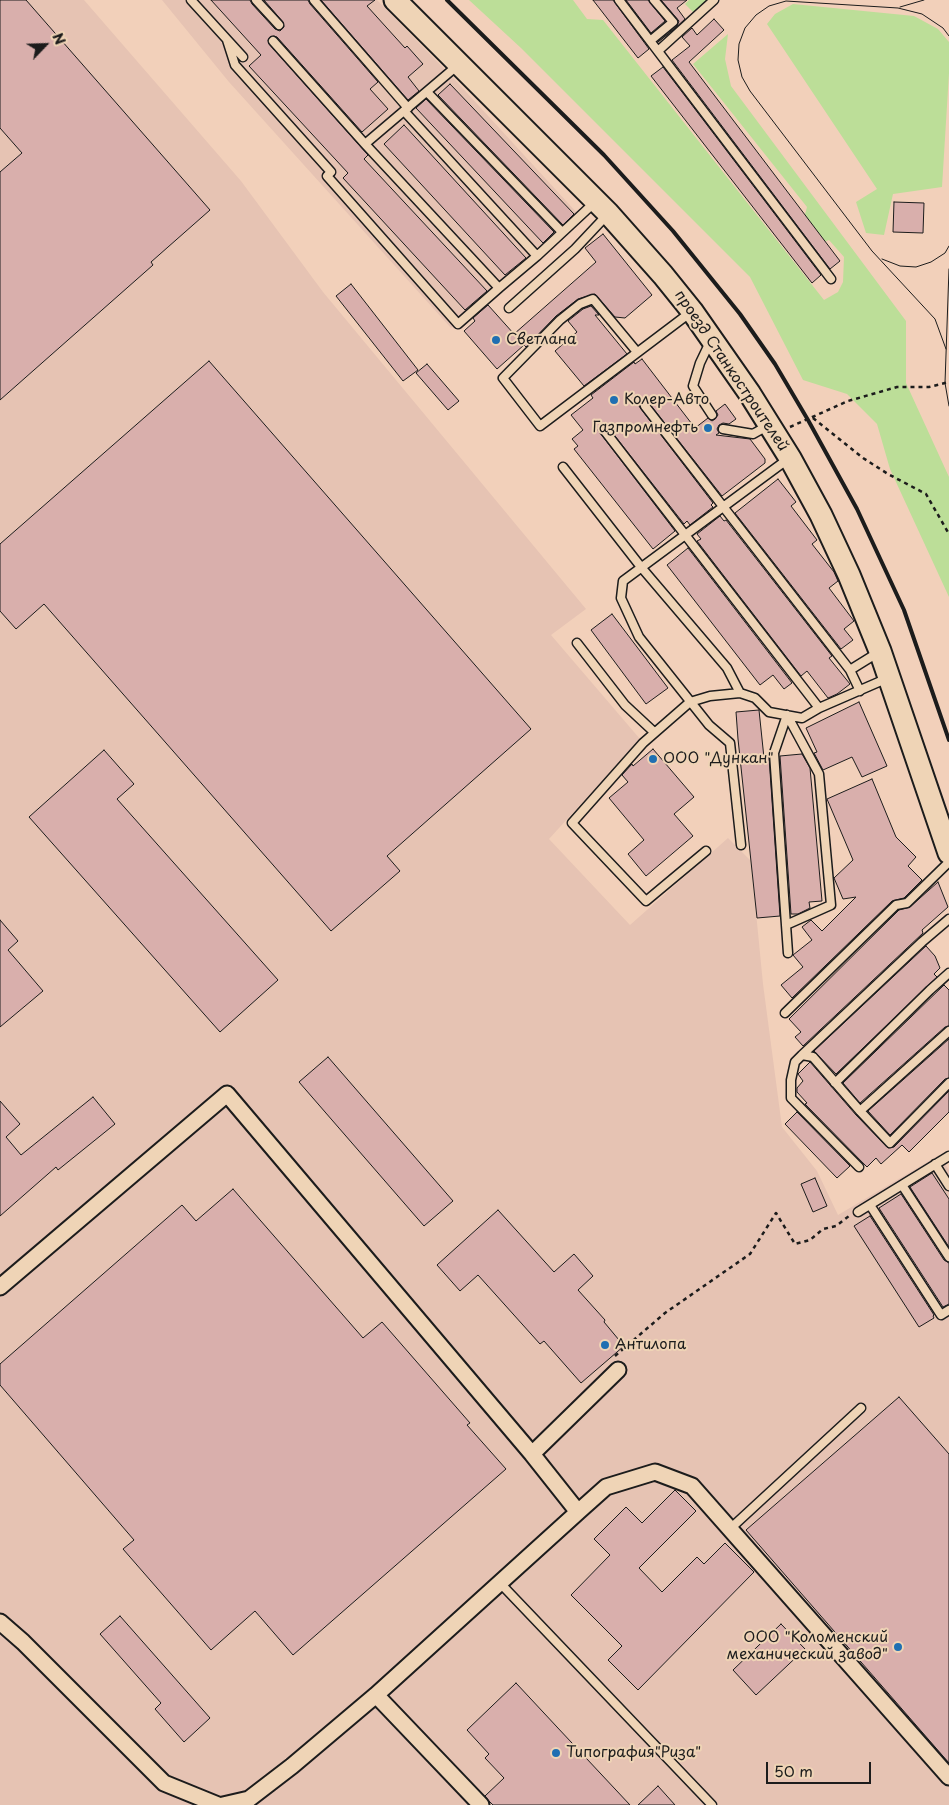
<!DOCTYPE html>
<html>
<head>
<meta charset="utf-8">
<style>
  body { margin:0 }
  #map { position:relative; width:949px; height:1805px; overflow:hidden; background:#f2d0ba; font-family:"Playpen Sans",sans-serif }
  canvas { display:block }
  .north { position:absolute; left:20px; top:20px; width:50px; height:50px; -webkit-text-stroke:4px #efd4b6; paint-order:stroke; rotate:66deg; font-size:14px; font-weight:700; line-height:20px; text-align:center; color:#1c1c1c }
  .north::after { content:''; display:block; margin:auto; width:18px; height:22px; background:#1c1c1c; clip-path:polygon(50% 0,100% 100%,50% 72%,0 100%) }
  .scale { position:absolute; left:766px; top:1762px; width:105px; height:22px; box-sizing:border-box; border:2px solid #1c1c1c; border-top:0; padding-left:6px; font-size:15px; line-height:18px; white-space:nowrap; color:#1c1c1c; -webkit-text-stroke:4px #efd4b6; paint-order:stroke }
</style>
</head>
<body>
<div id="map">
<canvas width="949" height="1805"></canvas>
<div class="north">N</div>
<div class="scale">50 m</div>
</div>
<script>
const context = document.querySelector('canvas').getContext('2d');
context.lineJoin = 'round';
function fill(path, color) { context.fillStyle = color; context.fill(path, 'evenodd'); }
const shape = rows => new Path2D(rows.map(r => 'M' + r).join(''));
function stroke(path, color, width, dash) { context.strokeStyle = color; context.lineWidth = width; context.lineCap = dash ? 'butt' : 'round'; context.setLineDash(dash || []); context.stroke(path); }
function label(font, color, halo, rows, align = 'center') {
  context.font = font + ' "Playpen Sans",sans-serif'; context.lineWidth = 4; context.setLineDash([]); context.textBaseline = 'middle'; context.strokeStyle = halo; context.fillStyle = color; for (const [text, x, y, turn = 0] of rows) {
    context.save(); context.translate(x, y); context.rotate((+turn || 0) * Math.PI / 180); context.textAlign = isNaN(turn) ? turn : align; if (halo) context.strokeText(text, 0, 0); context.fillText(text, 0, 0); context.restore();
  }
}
fill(shape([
  [0,0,84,0,241,181,323,292,586,609,551,635,640,739,549,839,630,925,728,838,751,861,763,984,782,1127,817,1171,838,1215,939,1155,949,1170,949,1805,0,1805],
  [162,0,377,0,457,82,578,214,451,328,229,82]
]), '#e6c3b3');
fill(shape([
  [469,0,573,0,587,19,603,20,824,300,838,292,843,282,844,257,829,240,819,244,803,222,807,207,693,64,728,34,725,59,731,86,906,321,906,383,949,477,949,597,890,469,877,424,847,394,803,380,750,277,521,48],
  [689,0,707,0,694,13,685,4],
  [793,4,914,16,938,29,949,42,949,73,942,187,893,194,884,235,866,233,856,202,877,189,767,24,775,14]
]), '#bcde98');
const building = shape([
  [0,0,26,0,210,210,151,262,153,265,0,400,0,172,22,153,0,128,0,0],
  [211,0,250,0,252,4,275,29,280,31,284,27,283,22,264,0,308,0,310,4,378,82,370,89,388,109,362,132,277,37,274,36,270,37,268,40,269,44,368,155,364,159,487,291,465,310,343,178,348,173,249,66,261,55,211,0],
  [321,0,375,0,367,6,405,48,407,46,423,64,408,77,419,91,408,100,321,0],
  [593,0,613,0,649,49,638,58,593,0],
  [626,0,648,0,665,21,651,33,626,0],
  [661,0,687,0,677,8,685,19,672,31,658,42,677,26,679,21,661,0],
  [714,19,724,30,689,62,840,261,830,269,672,60,690,46,682,37,692,28,697,35,714,19],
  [663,67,821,275,812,283,651,76,663,67],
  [450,84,574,214,563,225,438,95,450,84],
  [426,99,554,232,543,243,416,108,426,99],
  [404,125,526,258,505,275,384,144,404,125],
  [894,202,924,203,923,233,893,232,894,202],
  [603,234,652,295,625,318,615,317,595,294,578,299,556,316,526,347,524,345,497,369,464,331,475,321,473,318,488,305,514,334,596,262,585,248,603,234],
  [351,284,418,370,403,381,336,296,351,284],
  [591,306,599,315,595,315,627,354,584,386,555,351,577,332,568,321,583,309,591,306],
  [642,359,695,428,708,418,712,421,715,419,718,415,716,411,725,404,736,419,729,424,723,423,719,425,717,429,719,433,716,435,750,439,765,459,765,463,722,496,649,403,645,400,641,402,639,406,641,409,713,503,711,505,713,507,690,525,687,521,684,524,608,427,604,424,600,426,598,430,600,433,675,531,653,549,574,449,578,446,572,439,583,430,571,415,593,398,591,395,634,362,635,364,642,359],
  [209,361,531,729,387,856,400,871,331,931,44,604,16,629,0,611,0,544,209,361],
  [427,364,459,401,448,410,416,373,427,364],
  [778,479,796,502,791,506,817,540,812,544,834,572,838,581,829,588,854,621,844,629,853,640,841,649,735,513,778,479],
  [720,516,724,521,726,520,832,656,829,658,850,684,837,694,828,698,807,671,801,676,697,541,701,539,697,534,720,516],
  [688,548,792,683,784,689,773,675,760,685,667,565,688,548],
  [612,614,668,688,646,704,591,630,612,614],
  [859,702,887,766,862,777,852,757,823,770,814,753,817,752,806,728,859,702],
  [759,710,764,758,769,757,780,916,757,918,738,739,736,712,759,710],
  [653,749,694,797,674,814,693,836,646,876,628,854,644,840,609,798,628,782,622,775,632,764,633,766,653,749],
  [104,750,134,784,117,799,278,980,220,1032,29,817,104,750],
  [802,754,810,768,822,901,809,902,810,908,798,914,791,914,780,756,802,754],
  [872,779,896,837,916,857,908,866,922,880,904,898,892,901,792,998,781,985,803,967,793,955,812,940,802,927,811,920,822,931,856,897,843,899,834,878,853,860,827,799,872,779],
  [938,882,948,907,922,930,923,933,803,1046,795,1037,801,1032,789,1019,899,910,910,907,938,882],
  [0,920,18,941,8,950,43,991,0,1027,0,920],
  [926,946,935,956,940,968,934,974,937,977,836,1074,814,1051,926,946],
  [944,985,949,990,949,1026,945,1027,860,1103,843,1083,944,985],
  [949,1039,949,1078,945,1079,890,1135,868,1111,949,1039],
  [328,1057,453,1201,424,1226,299,1082,328,1057],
  [810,1062,856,1115,888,1148,894,1147,949,1091,949,1112,909,1152,902,1145,881,1164,876,1158,867,1167,805,1104,807,1103,797,1092,797,1088,803,1081,798,1074,810,1062],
  [93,1097,115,1124,58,1170,56,1167,0,1216,0,1101,20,1124,6,1137,21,1155,93,1097],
  [797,1112,850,1166,837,1178,785,1124,797,1112],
  [932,1173,949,1199,949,1247,910,1187,932,1173],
  [815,1178,827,1206,813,1212,801,1184,815,1178],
  [233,1189,363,1338,382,1322,470,1423,467,1425,506,1469,293,1655,255,1611,211,1650,123,1549,134,1540,0,1385,0,1364,182,1205,196,1221,233,1189],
  [901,1194,944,1260,949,1263,949,1304,943,1307,879,1208,901,1194],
  [498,1210,554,1272,574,1254,593,1276,578,1290,605,1320,604,1322,624,1346,581,1383,544,1341,540,1344,478,1275,460,1291,437,1265,498,1210],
  [870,1216,934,1315,933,1316,934,1318,919,1327,854,1226,870,1216],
  [899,1397,949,1454,949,1763,746,1530,899,1397],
  [675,1490,696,1511,639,1568,662,1592,697,1557,704,1564,725,1543,754,1572,638,1690,608,1660,622,1646,571,1595,610,1555,594,1539,626,1507,642,1523,675,1490],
  [120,1616,210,1718,184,1742,155,1709,161,1703,100,1634,120,1616],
  [781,1624,805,1649,756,1695,733,1670,781,1624],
  [516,1683,557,1727,630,1805,493,1805,489,1801,485,1796,504,1778,485,1758,489,1754,467,1730,516,1683],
  [658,1786,675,1805,638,1805,658,1786]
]);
fill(building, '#d9afac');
stroke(building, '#1c1c1c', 1);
const service = shape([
  [191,0,243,57],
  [256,0,279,25],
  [314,0,408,108],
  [619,0,831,279],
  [227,40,235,65,331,172,327,176,458,324,499,288],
  [273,41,365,144,499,288,537,256,594,203],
  [650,41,673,22,654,0],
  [658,51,714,0],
  [427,92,562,232],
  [404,111,537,256],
  [365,144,458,65],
  [509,308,575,249,607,215],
  [710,342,700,363,693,386,712,415],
  [637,352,593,299,580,304,560,320,503,378,540,426,691,312],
  [645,406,850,670,879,652],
  [723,429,753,434,769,425],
  [604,430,819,708],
  [563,467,641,567,727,668,740,693],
  [577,643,625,705,654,732],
  [850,670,860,691],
  [787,715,819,774,831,905,786,925,788,953],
  [741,845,730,743,709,725,639,637,621,598,623,581,788,459],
  [706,851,646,901,572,823,643,743,690,702,710,696,740,693,755,698,769,712,802,718,819,708,888,678],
  [786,925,774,753,787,715],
  [785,1013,896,905,907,903,949,862],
  [949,1031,860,1111,890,1143,949,1083],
  [802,1055,922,942,949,919],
  [835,1083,930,990,949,973],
  [935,1164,949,1186],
  [859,1167,791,1098,791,1080,795,1062,802,1055,813,1057,860,1111],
  [902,1185,949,1257],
  [870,1205,941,1315,949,1310],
  [858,1212,949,1156],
  [731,1528,861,1408],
  [500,1583,712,1805]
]);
const minor = shape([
  [0,1287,227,1094,532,1454,578,1512,376,1695,481,1805],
  [532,1454,618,1370],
  [578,1512,606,1487,655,1472,692,1486,949,1777],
  [0,1622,23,1642,164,1783,218,1805],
  [223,1805,249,1799,292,1766,376,1695]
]);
const secondary = shape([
  [395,0,608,213,663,275,692,311,750,394,790,458,821,515,849,575,880,651,949,853]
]);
stroke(service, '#1c1c1c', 11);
stroke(minor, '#1c1c1c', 19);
stroke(secondary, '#1c1c1c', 25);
stroke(shape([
  [813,418,863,458,888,474,926,494,949,534],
  [790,427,848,401,897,387,929,387,949,382],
  [615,1356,665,1313,750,1254,776,1213,795,1244,810,1240,823,1229,836,1226,849,1216]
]), '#1c1c1c', 2.5, [4, 4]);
stroke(service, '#efd4b6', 8);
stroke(minor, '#efd4b6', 15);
stroke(secondary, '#efd4b6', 21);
stroke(shape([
  [900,7,924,0],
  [882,259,900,266,916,267,931,262,945,253,949,246],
  [949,269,945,383,949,406],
  [946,349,935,319,872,251,750,91,742,77,738,60,739,44,745,28,756,15,769,6,786,1,898,8,922,14,943,28,949,36]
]), '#1c1c1c', 1);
stroke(shape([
  [447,0,604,155,673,231,740,314,775,364,808,420,857,509,904,610,949,740]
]), '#1c1c1c', 4);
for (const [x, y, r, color] of [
  [496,340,5,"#1f6fb2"],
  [614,400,5,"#1f6fb2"],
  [708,428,5,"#1f6fb2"],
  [653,759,5,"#1f6fb2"],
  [605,1345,5,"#1f6fb2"],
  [898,1647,5,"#1f6fb2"],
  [556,1753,5,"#1f6fb2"]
]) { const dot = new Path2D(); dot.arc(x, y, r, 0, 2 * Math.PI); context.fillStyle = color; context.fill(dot); stroke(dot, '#efd4b6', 2); }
label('15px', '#1c1c1c', '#efd4b6', [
  ["Светлана",506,340],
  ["Колер-Авто",624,400],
  ["Газпромнефть",698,428,"right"],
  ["ООО \"Дункан\"",663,759],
  ["Aнтилопа",615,1345],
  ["ООО \"Коломенский",888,1638,"right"],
  ["механический завод\"",888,1655,"right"],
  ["Типография\"Риза\"",566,1753]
], 'left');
label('15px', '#1c1c1c', '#efd4b6', [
  ["проезд Станкостроителей",731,371,56]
]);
</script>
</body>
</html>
